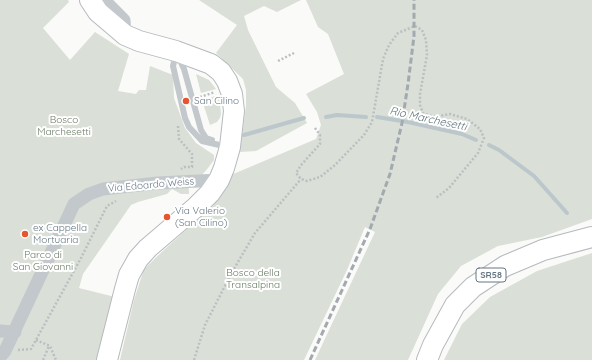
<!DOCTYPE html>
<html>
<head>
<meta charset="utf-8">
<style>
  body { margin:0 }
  canvas { display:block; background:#fafaf8 }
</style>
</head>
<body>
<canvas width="592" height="360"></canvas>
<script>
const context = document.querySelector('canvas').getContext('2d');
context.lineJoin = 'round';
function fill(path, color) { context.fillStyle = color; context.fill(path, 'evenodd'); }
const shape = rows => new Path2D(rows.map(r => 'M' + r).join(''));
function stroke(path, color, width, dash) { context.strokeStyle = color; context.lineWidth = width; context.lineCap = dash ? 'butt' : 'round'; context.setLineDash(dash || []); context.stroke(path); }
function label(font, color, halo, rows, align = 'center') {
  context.font = font + ' Quicksand,sans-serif'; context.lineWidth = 4; context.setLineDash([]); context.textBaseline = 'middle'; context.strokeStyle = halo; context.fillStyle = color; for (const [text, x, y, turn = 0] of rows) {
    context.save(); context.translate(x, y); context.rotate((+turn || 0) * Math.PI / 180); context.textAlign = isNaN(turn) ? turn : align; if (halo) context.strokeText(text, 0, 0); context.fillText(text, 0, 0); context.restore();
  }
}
fill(shape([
  [0,0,68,0,69,2,43,28,70,60,95,32,129,54,118,91,136,94,139,90,146,90,150,66,173,75,174,98,185,128,196,143,214,155,214,160,208,168,202,175,188,175,189,194,181,194,172,189,167,194,138,202,131,205,83,274,79,288,115,297,99,360,0,360],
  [199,0,301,0,277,12,264,6,244,16,248,30,276,87,295,103,307,123,256,151,240,152,246,106,246,90,243,79,216,53,237,25],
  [306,0,592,0,592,219,542,237,498,246,461,266,438,294,408,360,315,360,375,232,365,227,347,270,304,360,120,360,134,300,144,269,166,248,213,206,231,175,316,139,321,125,317,112,306,94,344,74,328,34,318,27],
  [196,74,209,80,216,89,201,93],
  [219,95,221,114,220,118,217,122,210,125,202,100],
  [592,253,592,360,444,360,462,324,490,297,537,271]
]), '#dadfd7');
stroke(shape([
  [326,117,337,115,366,117],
  [377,117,408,122,462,134,476,140],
  [244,135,304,118],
  [489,145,499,150,534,176,567,213]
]), '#bbc7cb', 4);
const primary = shape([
  [90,0,98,12,125,35,139,41,176,51,211,64,221,72,227,81,232,94,234,111,230,147,224,168,219,180,210,193,196,207,148,248,138,259,129,275,125,289,107,360],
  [427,360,433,345,455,305,473,287,505,266,543,250,592,237]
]);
stroke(primary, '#b5babe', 22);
stroke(shape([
  [278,61,294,53],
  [200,97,215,92],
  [178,126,179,139,192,154,192,167,184,167,181,169],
  [315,128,320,135,320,144,302,164,296,173,301,179,307,181,320,177,335,165,364,135,372,122,383,59,389,45,398,33,415,26,422,30,426,40,427,55,420,94,420,105,423,113,434,117,450,114,467,119,480,129,484,138,478,153,449,188,436,198],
  [36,340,50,346,56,360],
  [18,350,31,349,81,258,107,206,116,201],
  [43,360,49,346],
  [194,360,205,325,231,274,255,233,301,179]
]), '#bbbfc2', 2.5, [2, 2]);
stroke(shape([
  [176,54,173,66,185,118,189,127,202,141,228,147],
  [178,56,184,69,201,130,206,138,212,140]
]), '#c3c8cc', 6);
stroke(shape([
  [104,0,124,20,125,35],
  [0,331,15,332],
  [0,357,5,351,74,204,89,194,103,189,158,183,219,180]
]), '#c3c8cc', 13);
stroke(primary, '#fff', 20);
stroke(shape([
  [310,360,370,229,390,174,402,123,408,84,414,36,414,0]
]), '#a2aab0', 3, [6, 3]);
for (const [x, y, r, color] of [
  [186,101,4,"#e4572e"],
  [167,217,4,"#e4572e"],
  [25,234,4,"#e4572e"]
]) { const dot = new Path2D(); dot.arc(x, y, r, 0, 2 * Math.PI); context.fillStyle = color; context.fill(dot); stroke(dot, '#fff', 1.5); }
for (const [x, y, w] of [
  [491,275,30]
]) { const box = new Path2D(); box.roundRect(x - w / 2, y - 7, w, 14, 3); context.fillStyle = '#fff'; context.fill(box); stroke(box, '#657683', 1); }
label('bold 9px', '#657683', null, [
  ["SR58",491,275]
]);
label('10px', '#657683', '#fff', [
  ["San Cilino",194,101],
  ["Via Valerio",175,211],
  ["(San Cilino)",175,223],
  ["ex Cappella",33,228],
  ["Mortuaria",33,240]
], 'left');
label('10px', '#687a64', '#fff', [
  ["Bosco",64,120],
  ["Marchesetti",64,132],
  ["Parco di",43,255],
  ["San Giovanni",43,267],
  ["Bosco della",253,273],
  ["Transalpina",253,285]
]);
label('10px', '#657683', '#fff', [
  ["Via Edoardo Weiss",151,185,-5]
]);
label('italic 11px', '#60757c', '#fff', [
  ["Rio Marchesetti",428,119,12]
]);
</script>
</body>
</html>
